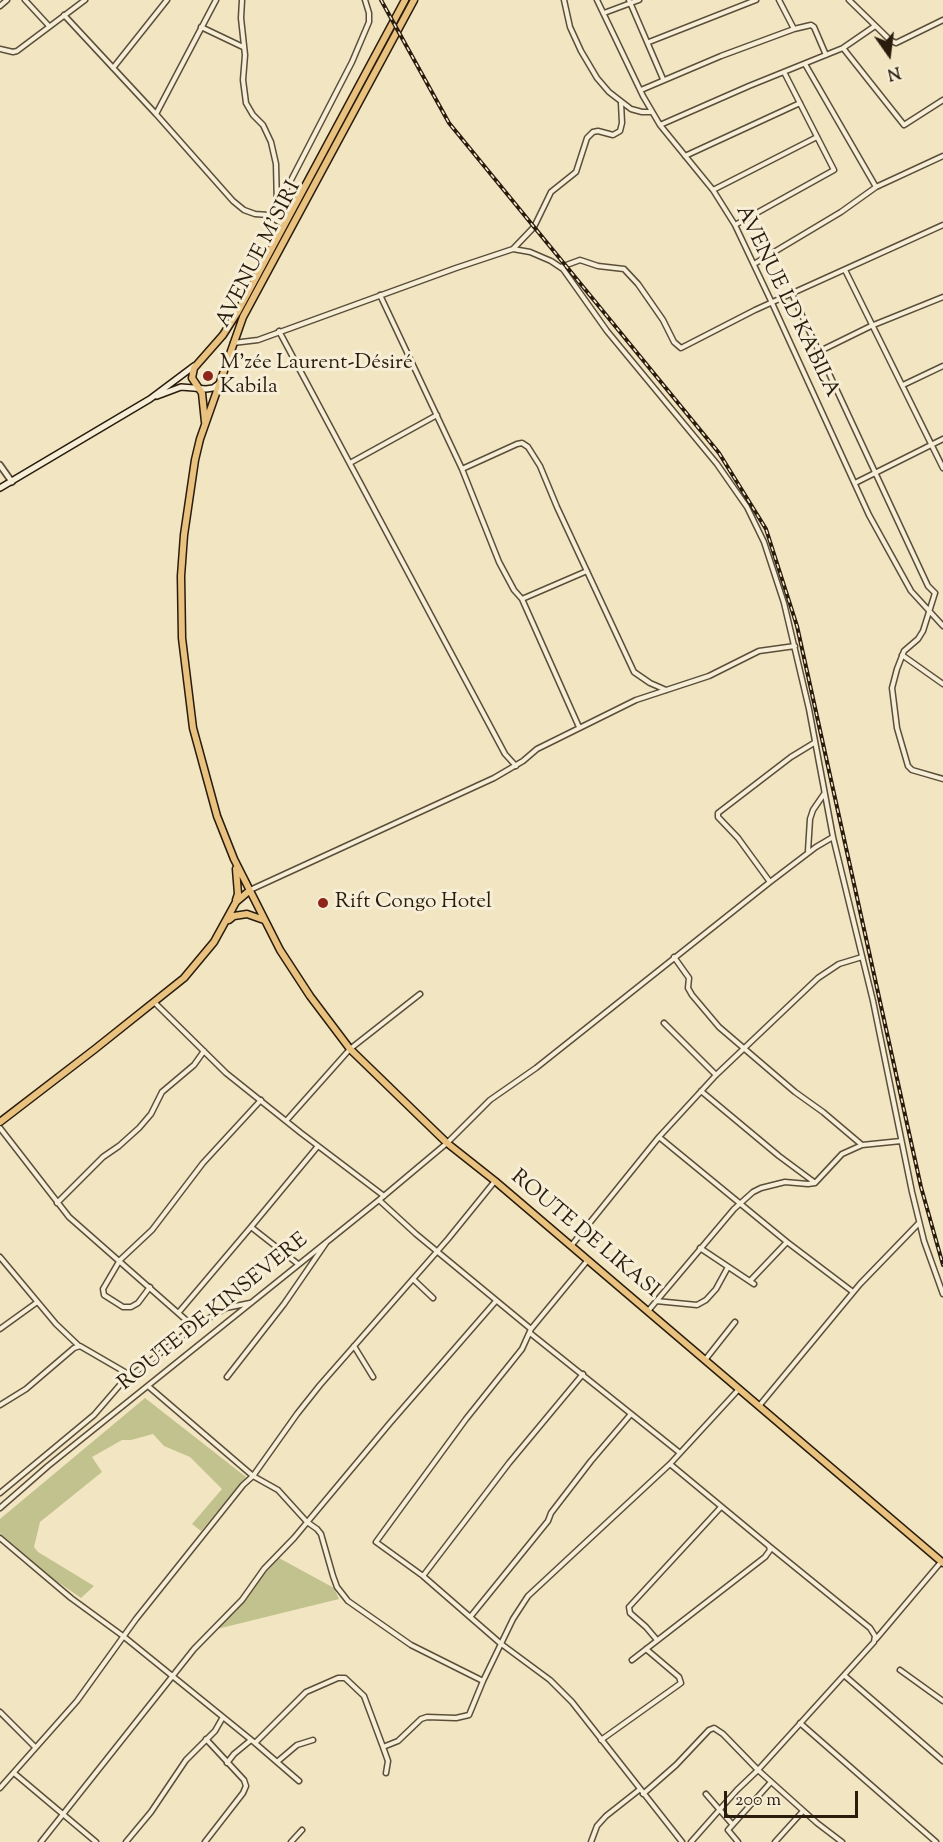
<!DOCTYPE html>
<html>
<head>
<meta charset="utf-8">
<style>
  body { margin:0 }
  #map { position:relative; width:943px; height:1842px; overflow:hidden; background:#f2e5c1; font-family:"Sorts Mill Goudy",serif }
  canvas { display:block }
  .north { position:absolute; left:859px; top:24px; width:60px; height:60px; -webkit-text-stroke:4px #f7eed7; paint-order:stroke; rotate:166deg; font-size:16px; font-weight:700; line-height:24px; text-align:center; color:#291c0d }
  .north::after { content:''; display:block; margin:auto; width:21px; height:27px; background:#291c0d; clip-path:polygon(50% 0,100% 100%,50% 72%,0 100%) }
  .scale { position:absolute; left:724px; top:1791px; width:134px; height:27px; box-sizing:border-box; border:3px solid #291c0d; border-top:0; padding-left:8px; font-size:18px; line-height:21px; white-space:nowrap; color:#291c0d; -webkit-text-stroke:4px #f7eed7; paint-order:stroke }
</style>
</head>
<body>
<div id="map">
<canvas width="943" height="1842"></canvas>
<div class="north">N</div>
<div class="scale">200 m</div>
</div>
<script>
const context = document.querySelector('canvas').getContext('2d');
context.lineJoin = 'round';
function fill(path, color) { context.fillStyle = color; context.fill(path, 'evenodd'); }
const shape = rows => new Path2D(rows.map(r => 'M' + r).join(''));
function stroke(path, color, width, dash) { context.strokeStyle = color; context.lineWidth = width; context.lineCap = dash ? 'butt' : 'round'; context.setLineDash(dash || []); context.stroke(path); }
function label(font, color, halo, rows, align = 'center') {
  context.font = font + ' "Sorts Mill Goudy",serif'; context.lineWidth = 6; context.setLineDash([]); context.textBaseline = 'middle'; context.strokeStyle = halo; context.fillStyle = color; for (const [text, x, y, turn = 0] of rows) {
    context.save(); context.translate(x, y); context.rotate((+turn || 0) * Math.PI / 180); context.textAlign = isNaN(turn) ? turn : align; if (halo) context.strokeText(text, 0, 0); context.fillText(text, 0, 0); context.restore();
  }
}
fill(shape([
  [145,1398,246,1477,201,1531,192,1524,222,1489,190,1457,164,1446,153,1434,131,1440,122,1440,92,1457,102,1472,40,1522,34,1547,38,1552,94,1586,81,1598,55,1580,0,1533,0,1519],
  [279,1558,334,1588,339,1599,213,1630]
]), '#c2c28e');
const minor = shape([
  [25,0,49,26],
  [242,0,241,18,245,55,243,80,246,103,253,115,263,125,271,142,276,164,277,206],
  [564,0,570,27,581,51,597,78,609,92,631,109,642,112,652,112],
  [597,0,643,96,660,125,713,190,735,225,772,303,869,515,911,591,943,626],
  [629,0,663,79],
  [779,0,794,29],
  [849,0,890,40,896,43,943,20],
  [0,6,7,0],
  [604,13,639,0],
  [64,15,156,114,233,201,244,210,255,214,268,215,284,225],
  [201,27,243,47],
  [649,42,756,0],
  [843,48,904,125,943,100],
  [0,49,13,52,17,51,85,0],
  [805,64,876,187],
  [113,68,167,0],
  [641,90,721,56,794,29,811,25,814,27,826,55],
  [156,114,216,0],
  [660,125,749,86,843,48,875,26],
  [685,156,800,103],
  [713,190,817,137],
  [272,217,352,62,369,22,369,13,365,0],
  [735,225,834,170,784,72],
  [513,249,534,227,551,192,576,172,587,138,593,132,598,131,613,135,620,131,622,123,621,103],
  [754,264,841,212,876,187,943,156],
  [561,267,580,260,598,266,624,269,638,284,663,320,674,342,681,348,755,310,943,225],
  [845,270,943,468],
  [792,294,928,586,935,593],
  [380,295,462,469,499,562,514,590,522,599,587,571],
  [279,331,505,754,516,766],
  [233,343,258,340,456,268,513,249,530,252,551,261,563,269,607,331,717,464,747,507,764,542,784,603,809,709,833,837,873,1001,912,1192,924,1241,943,1294],
  [818,352,871,326,943,297],
  [903,385,943,366],
  [350,463,437,415],
  [462,469,517,444,522,443,528,447,540,466,557,507,634,672,650,683,666,690],
  [855,483,943,439],
  [935,593,923,631,918,639,904,651,897,669,892,688,897,728,908,766,912,770,943,779],
  [522,599,579,727],
  [902,655,943,684],
  [808,851,810,819,813,810,824,794],
  [770,882,738,838,718,817,718,813,791,757,814,743],
  [250,890,494,778,523,761,537,749,636,700,709,676,759,651,795,646],
  [674,957,689,978,688,988,692,995,719,1027,795,1092,823,1112,862,1145],
  [155,1003,226,1073,301,1133,384,1196],
  [664,1023,716,1075],
  [701,1091,779,1156,814,1182],
  [286,1121,350,1049,420,994],
  [0,1128,69,1217,194,1327],
  [659,1137,787,1242],
  [379,1200,416,1234,531,1329],
  [57,1203,103,1157,119,1146,139,1128,151,1114,162,1092,194,1065,204,1051],
  [571,1246,659,1137,716,1075,818,978,839,964,862,957],
  [700,1248,754,1284],
  [0,1257,56,1324,79,1346],
  [587,1261,531,1329,522,1349,466,1419,376,1542,423,1576,500,1643,550,1680,572,1702,682,1842],
  [298,1264,251,1227,318,1146],
  [413,1279,433,1298],
  [750,1281,787,1242,853,1292],
  [150,1287,138,1303,131,1307,123,1307,104,1295,103,1289,120,1260,152,1230,203,1163,261,1100],
  [656,1301,697,1305,706,1300,716,1289,728,1267],
  [648,1311,734,1209,753,1192,761,1188,785,1182,808,1184,815,1183,842,1154,862,1145,901,1141],
  [179,1312,251,1227],
  [0,1329,36,1303],
  [530,1333,680,1453],
  [354,1346,373,1377],
  [705,1360,735,1322],
  [227,1377,284,1304,326,1243],
  [148,1386,253,1476,278,1490,307,1522,317,1529,321,1534,333,1576,337,1587,348,1601,411,1645,483,1681,469,1715,456,1718,427,1717,421,1719,398,1741,383,1747,364,1696,345,1678,338,1678,306,1692,255,1743],
  [0,1405,26,1389,74,1348,80,1346,130,1375],
  [759,1406,860,1284,919,1223],
  [0,1493,94,1415,119,1386,131,1376,194,1327,226,1308,250,1303],
  [0,1508,48,1466,379,1200,447,1143,490,1100,536,1068,770,882,816,847,833,837],
  [0,1538,71,1598,123,1636,255,1743,299,1781],
  [423,1576,509,1463,583,1374],
  [471,1616,548,1521,551,1513,591,1461,631,1414],
  [876,1639,941,1562],
  [657,1640,646,1627,630,1613,629,1607,721,1507],
  [632,1660,765,1557,770,1550,769,1546,670,1464],
  [900,1670,943,1701],
  [845,1676,943,1761],
  [483,1681,513,1619,528,1596,670,1464,739,1389],
  [0,1712,35,1747],
  [800,1723,936,1842],
  [601,1740,681,1683,679,1677,646,1649],
  [383,1747,388,1761,386,1773],
  [277,1762,297,1745,313,1740],
  [227,1763,234,1754,251,1740],
  [14,1773,96,1842],
  [0,1788,77,1701,136,1619,243,1485,253,1476,297,1414,320,1385,448,1239,495,1181],
  [643,1794,676,1765,709,1730,714,1728,723,1734,758,1770,874,1642,875,1636,870,1628,769,1546],
  [706,1794,732,1824],
  [41,1842,194,1649,242,1600,264,1569,294,1538,390,1423,496,1301],
  [126,1842,151,1812,186,1760,215,1731,223,1717],
  [205,1842,243,1793,246,1786,244,1780,206,1739],
  [291,1842,302,1830],
  [591,1842,597,1826,606,1816,639,1790],
  [691,1842,737,1790,758,1770,817,1823,842,1842],
  [738,1842,728,1830,771,1782],
  [775,1842,803,1811]
]);
const tertiary = shape([
  [0,465,12,482]
]);
const secondary = shape([
  [157,396,181,387,206,389,213,388,220,383],
  [0,488,150,399,194,366]
]);
const trunk = shape([
  [414,0,243,317,200,439,195,460,184,535,181,576,182,638,193,728,217,816,234,859,280,950,310,996,350,1049,447,1143,495,1181,943,1563],
  [205,422,202,393,192,378,194,368,223,335,237,313,405,0],
  [236,869,238,894,236,900],
  [229,920,234,916,247,914,264,920],
  [0,1122,95,1049,184,978,214,942,236,902,249,891]
]);
stroke(minor, '#5b4e3a', 7);
stroke(tertiary, '#5b4e3a', 8);
stroke(secondary, '#291c0d', 8);
stroke(trunk, '#291c0d', 9);
stroke(minor, '#f7eed7', 4);
stroke(tertiary, '#f7eed7', 4.5);
stroke(secondary, '#f7eed7', 5);
stroke(trunk, '#e9c280', 6);
const rail = shape([
  [381,0,449,123,719,453,766,529,797,626,921,1187,943,1265]
]);
stroke(rail, '#291c0d', 4);
stroke(rail, '#f7eed7', 1.5, [4.5]);
for (const [x, y, r, color] of [
  [208,376,6,"#8f2418"],
  [323,903,6,"#8f2418"]
]) { const dot = new Path2D(); dot.arc(x, y, r, 0, 2 * Math.PI); context.fillStyle = color; context.fill(dot); stroke(dot, '#f7eed7', 2); }
label('21px', '#291c0d', '#f7eed7', [
  ["AVENUE M'SIRI",260,255,-63],
  ["AVENUE LD KABILA",786,302,64],
  ["ROUTE DE LIKASI",584,1235,40],
  ["ROUTE DE KINSEVERE",214,1313,-39]
]);
label('21px', '#291c0d', '#f7eed7', [
  ["M'zée Laurent-Désiré",220,364],
  ["Kabila",220,388],
  ["Rift Congo Hotel",335,903]
], 'left');
</script>
</body>
</html>
